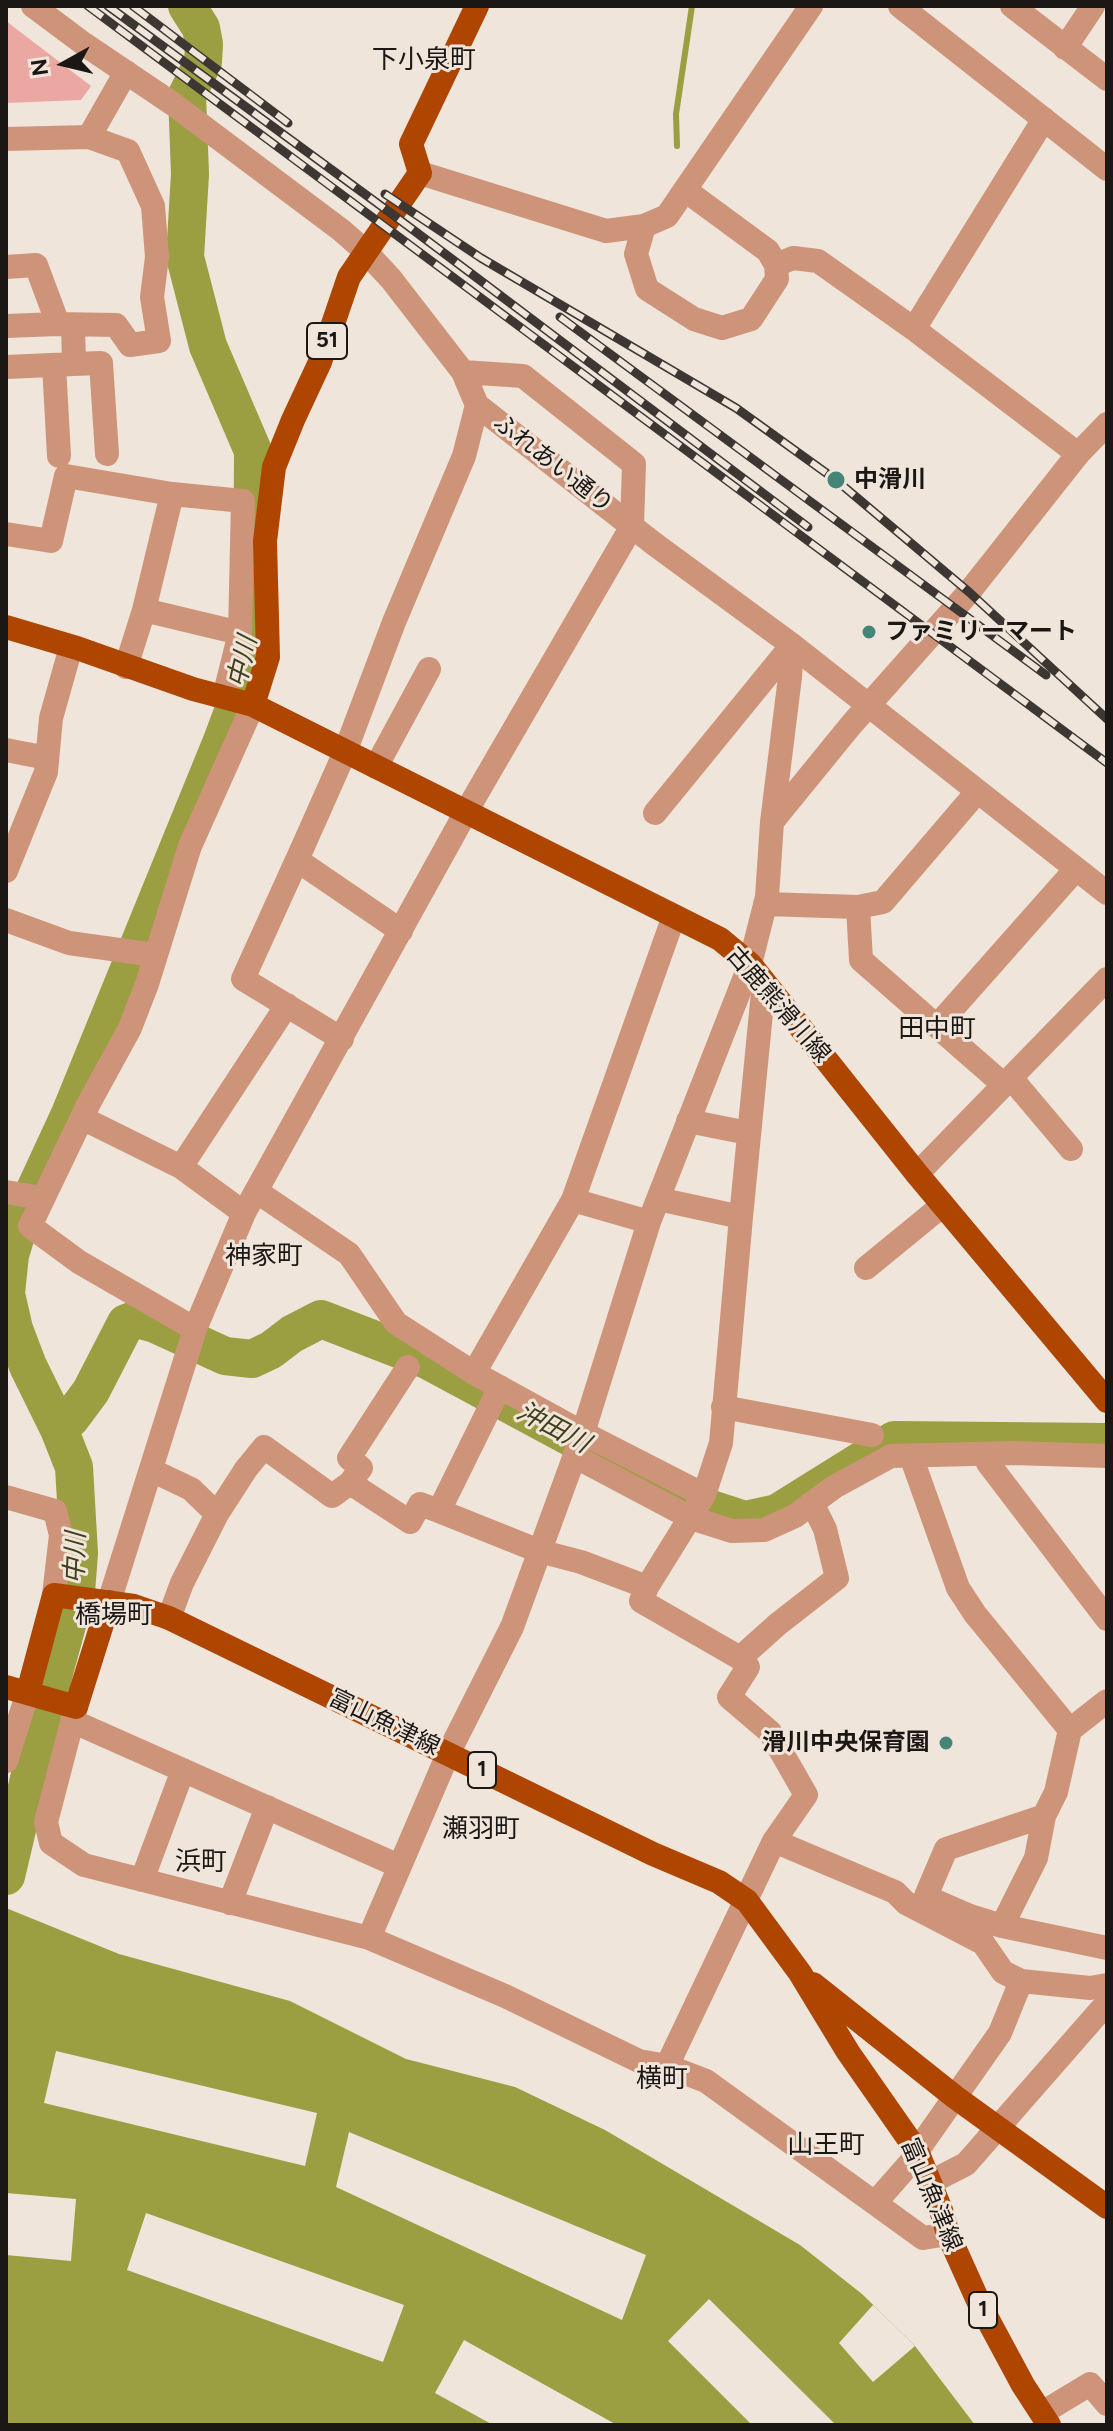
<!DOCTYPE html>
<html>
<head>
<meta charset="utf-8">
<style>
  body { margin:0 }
  #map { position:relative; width:1113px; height:2431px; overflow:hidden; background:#f0e5da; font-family:Figtree,sans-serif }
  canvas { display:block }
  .frame { position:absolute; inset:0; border:8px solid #1b1714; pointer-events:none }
  .north { position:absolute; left:24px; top:24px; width:80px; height:80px; -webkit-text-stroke:6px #f0e5da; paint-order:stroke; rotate:262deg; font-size:22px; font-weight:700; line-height:32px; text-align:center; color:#1b1714 }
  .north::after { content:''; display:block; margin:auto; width:28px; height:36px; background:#1b1714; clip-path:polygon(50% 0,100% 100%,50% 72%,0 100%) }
</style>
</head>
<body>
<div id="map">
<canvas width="1113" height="2431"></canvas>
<div class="frame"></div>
<div class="north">N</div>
</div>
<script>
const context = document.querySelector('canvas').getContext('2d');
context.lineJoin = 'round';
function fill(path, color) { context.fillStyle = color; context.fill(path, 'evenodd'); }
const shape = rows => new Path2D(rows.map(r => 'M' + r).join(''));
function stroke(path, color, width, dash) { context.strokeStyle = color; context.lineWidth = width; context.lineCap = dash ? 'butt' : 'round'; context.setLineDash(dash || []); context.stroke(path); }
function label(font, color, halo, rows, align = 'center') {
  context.font = font + ' Figtree,"Noto Sans JP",sans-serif'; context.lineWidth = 6; context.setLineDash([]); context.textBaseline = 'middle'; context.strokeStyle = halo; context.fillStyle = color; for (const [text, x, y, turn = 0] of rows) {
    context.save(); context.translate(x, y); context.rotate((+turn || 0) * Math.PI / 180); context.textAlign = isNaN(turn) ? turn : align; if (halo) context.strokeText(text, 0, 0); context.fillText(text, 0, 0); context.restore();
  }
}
fill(shape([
  [6,21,91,86,81,100,6,103]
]), '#eba7a2');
fill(shape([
  [6,1908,119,1954,290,2001,406,2059,515,2087,605,2130,800,2245,862,2294,915,2346,975,2425,6,2425]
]), '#9b9e41');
fill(shape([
  [56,2051,317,2113,305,2166,44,2103],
  [349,2132,646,2255,622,2320,336,2187],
  [6,2193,76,2199,71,2261,6,2255],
  [146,2213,404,2305,383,2362,127,2270],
  [709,2299,836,2425,752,2425,668,2341],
  [873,2305,915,2346,873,2382,839,2343],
  [464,2340,617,2425,493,2425,435,2393]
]), '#f0e5da');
stroke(shape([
  [677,146,676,114,692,6]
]), '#9b9e41', 6);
stroke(shape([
  [6,1293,10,1255,20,1222,70,1114,222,741,241,690,252,642,253,451,208,346,185,257,190,174,187,95,203,62,204,44,201,28,187,6],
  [6,1294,14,1329,28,1366,59,1429,74,1467,79,1553,76,1592,55,1669,6,1876],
  [59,1429,71,1418,91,1391,126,1323,137,1319,155,1324,225,1356,252,1359,271,1350,292,1334,321,1319,427,1360,693,1503,745,1520,777,1513,894,1440,1107,1442]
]), '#9b9e41', 38);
stroke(shape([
  [33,6,84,44,173,104,341,230,365,251,391,279,463,372,477,405,653,543,792,645,1107,893],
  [900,6,1107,169],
  [1012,6,1107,79],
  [1065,48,1093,6],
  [6,139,89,137,126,72],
  [420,173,606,231,644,226,667,216,811,6],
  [644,226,636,254,647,289,694,319,722,328,751,319,777,279,776,265,768,251,685,190],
  [776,265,793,258,818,261,914,329,1078,454],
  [6,267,36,265,58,324,116,325,130,345,159,341,152,297,157,257,153,206,128,151,89,137],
  [6,326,58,324],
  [914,329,1044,119],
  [74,364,101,363,107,454],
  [54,365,59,456],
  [6,367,74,364,73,325],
  [6,534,51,541,66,476,172,494],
  [144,610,172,494,243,501,240,633],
  [126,667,144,610,240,633,224,697],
  [6,750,47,758],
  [376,767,429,669],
  [655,813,792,645],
  [772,822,851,725,969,592,1078,454,1107,424],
  [297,860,345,752,394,622,464,456,477,405],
  [6,871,46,772,51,718,71,647],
  [765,904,858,907,883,902,977,792],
  [858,907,861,960,1004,1085],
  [6,920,69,943,155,955],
  [937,1026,1076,869],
  [342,1039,243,979,297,860,401,931],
  [1011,1078,1071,1149],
  [82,1118,181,1167],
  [688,1121,748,1133],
  [917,1174,1107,979],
  [256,1191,349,1254,396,1323,474,1373,583,1433,704,1495],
  [6,1192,42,1198],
  [658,1199,741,1217,721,1443,704,1495,647,1587,641,1601,740,1658],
  [573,1200,649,1222],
  [244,1213,181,1167,287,1005],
  [741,1217,764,982],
  [866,1268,943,1205],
  [195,1329,79,1262,30,1226,89,1103,130,1028,147,984,190,846,253,705],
  [474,1373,573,1200,674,916],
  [500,1387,439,1511,539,1551,581,1562,647,1587],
  [723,1407,872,1435],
  [985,1454,988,1463,1107,1619],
  [574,1456,691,1518,732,1531,764,1530,795,1516,834,1487,891,1456,1014,1453,1107,1456],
  [911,1456,958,1588,975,1614,1070,1730],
  [151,1470,191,1489,217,1514,246,1469,264,1447,332,1496,350,1483,410,1522,420,1504,439,1511],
  [350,1483,361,1468,349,1458,408,1367],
  [6,1497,55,1511,61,1535,54,1595],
  [109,1602,195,1329,244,1213,466,812,632,526,634,464,523,376,463,372],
  [169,1618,182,1583,217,1514],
  [76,1707,46,1822,51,1843,84,1865,369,1938,505,1996,639,2061,667,2066,706,2081,923,2238,948,2234],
  [72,1721,399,1866],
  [6,1761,28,1692],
  [774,1841,895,1892,906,1903,983,1943,1003,1972,1021,1981,1090,1988,1107,1985],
  [142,1880,183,1770],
  [926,1896,946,1849,1044,1816],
  [926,1897,970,1916,1002,1926,1107,1948],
  [230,1903,267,1807],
  [1002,1926,1036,1858,1044,1816,1056,1792,1070,1730,1107,1701],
  [369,1938,448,1754,512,1627,583,1433,649,1222,750,964,767,897,772,822,790,677,792,645],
  [667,2066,774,1841,806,1795,770,1732,729,1697,748,1667,740,1658,778,1624,837,1578,825,1529,812,1503],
  [917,2151,1000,2033,1021,1981],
  [929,2183,966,2164,1107,2003],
  [875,2203,918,2154],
  [1042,2413,1090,2384,1107,2404]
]), '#ce947a', 24);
stroke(shape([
  [6,627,77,648,193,689,253,705,720,939,750,964,917,1174,1107,1401],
  [253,705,268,657,265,541,274,467,293,420,320,362,349,277,420,173,411,144,477,6],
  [6,1687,76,1707,109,1602],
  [28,1692,54,1595,134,1606,169,1618,653,1854,719,1882,747,1901,800,1973,848,2052,917,2151,941,2210,948,2234,980,2305,1023,2385,1049,2425],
  [813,1984,955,2097,1107,2207]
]), '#ae4601', 24);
const rail = shape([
  [88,6,1107,763],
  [108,6,392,214,808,527],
  [133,6,288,123],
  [385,194,481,258,736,408,836,480,969,592,1107,719],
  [560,317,1046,675]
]);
stroke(rail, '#3c3733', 9);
stroke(rail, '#f0e5da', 6, [18]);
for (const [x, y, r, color] of [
  [836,480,10,"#438576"],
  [869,632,8,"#438576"],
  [946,1743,8,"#438576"]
]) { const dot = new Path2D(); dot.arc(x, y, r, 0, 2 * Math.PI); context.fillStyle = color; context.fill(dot); stroke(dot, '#f0e5da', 3); }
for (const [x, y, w] of [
  [327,341,40],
  [482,1770,28],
  [983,2310,28]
]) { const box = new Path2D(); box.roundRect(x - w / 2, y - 18, w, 36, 6); context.fillStyle = '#f0e5da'; context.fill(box); stroke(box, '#1b1714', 2); }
label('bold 22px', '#1b1714', null, [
  ["51",327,341],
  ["1",482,1770],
  ["1",983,2310]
]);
label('24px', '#1b1714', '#f0e5da', [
  ["ふれあい通り",553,464,38],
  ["古鹿熊滑川線",778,1005,49],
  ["富山魚津線",384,1723,26],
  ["富山魚津線",931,2195,67]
]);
label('bold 24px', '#1b1714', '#f0e5da', [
  ["中滑川",854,480],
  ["ファミリーマート",885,632],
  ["滑川中央保育園",930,1743,"right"]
], 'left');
label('26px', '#1b1714', '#f0e5da', [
  ["下小泉町",424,60],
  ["田中町",937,1029],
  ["神家町",264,1256],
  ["橋場町",114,1615],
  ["瀬羽町",481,1829],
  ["浜町",201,1862],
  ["横町",662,2079],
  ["山王町",826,2145]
]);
label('italic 26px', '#3e3f18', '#f0e5da', [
  ["中川",243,662,-77],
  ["沖田川",553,1428,28],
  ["中川",76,1558,-88]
]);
</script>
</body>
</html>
